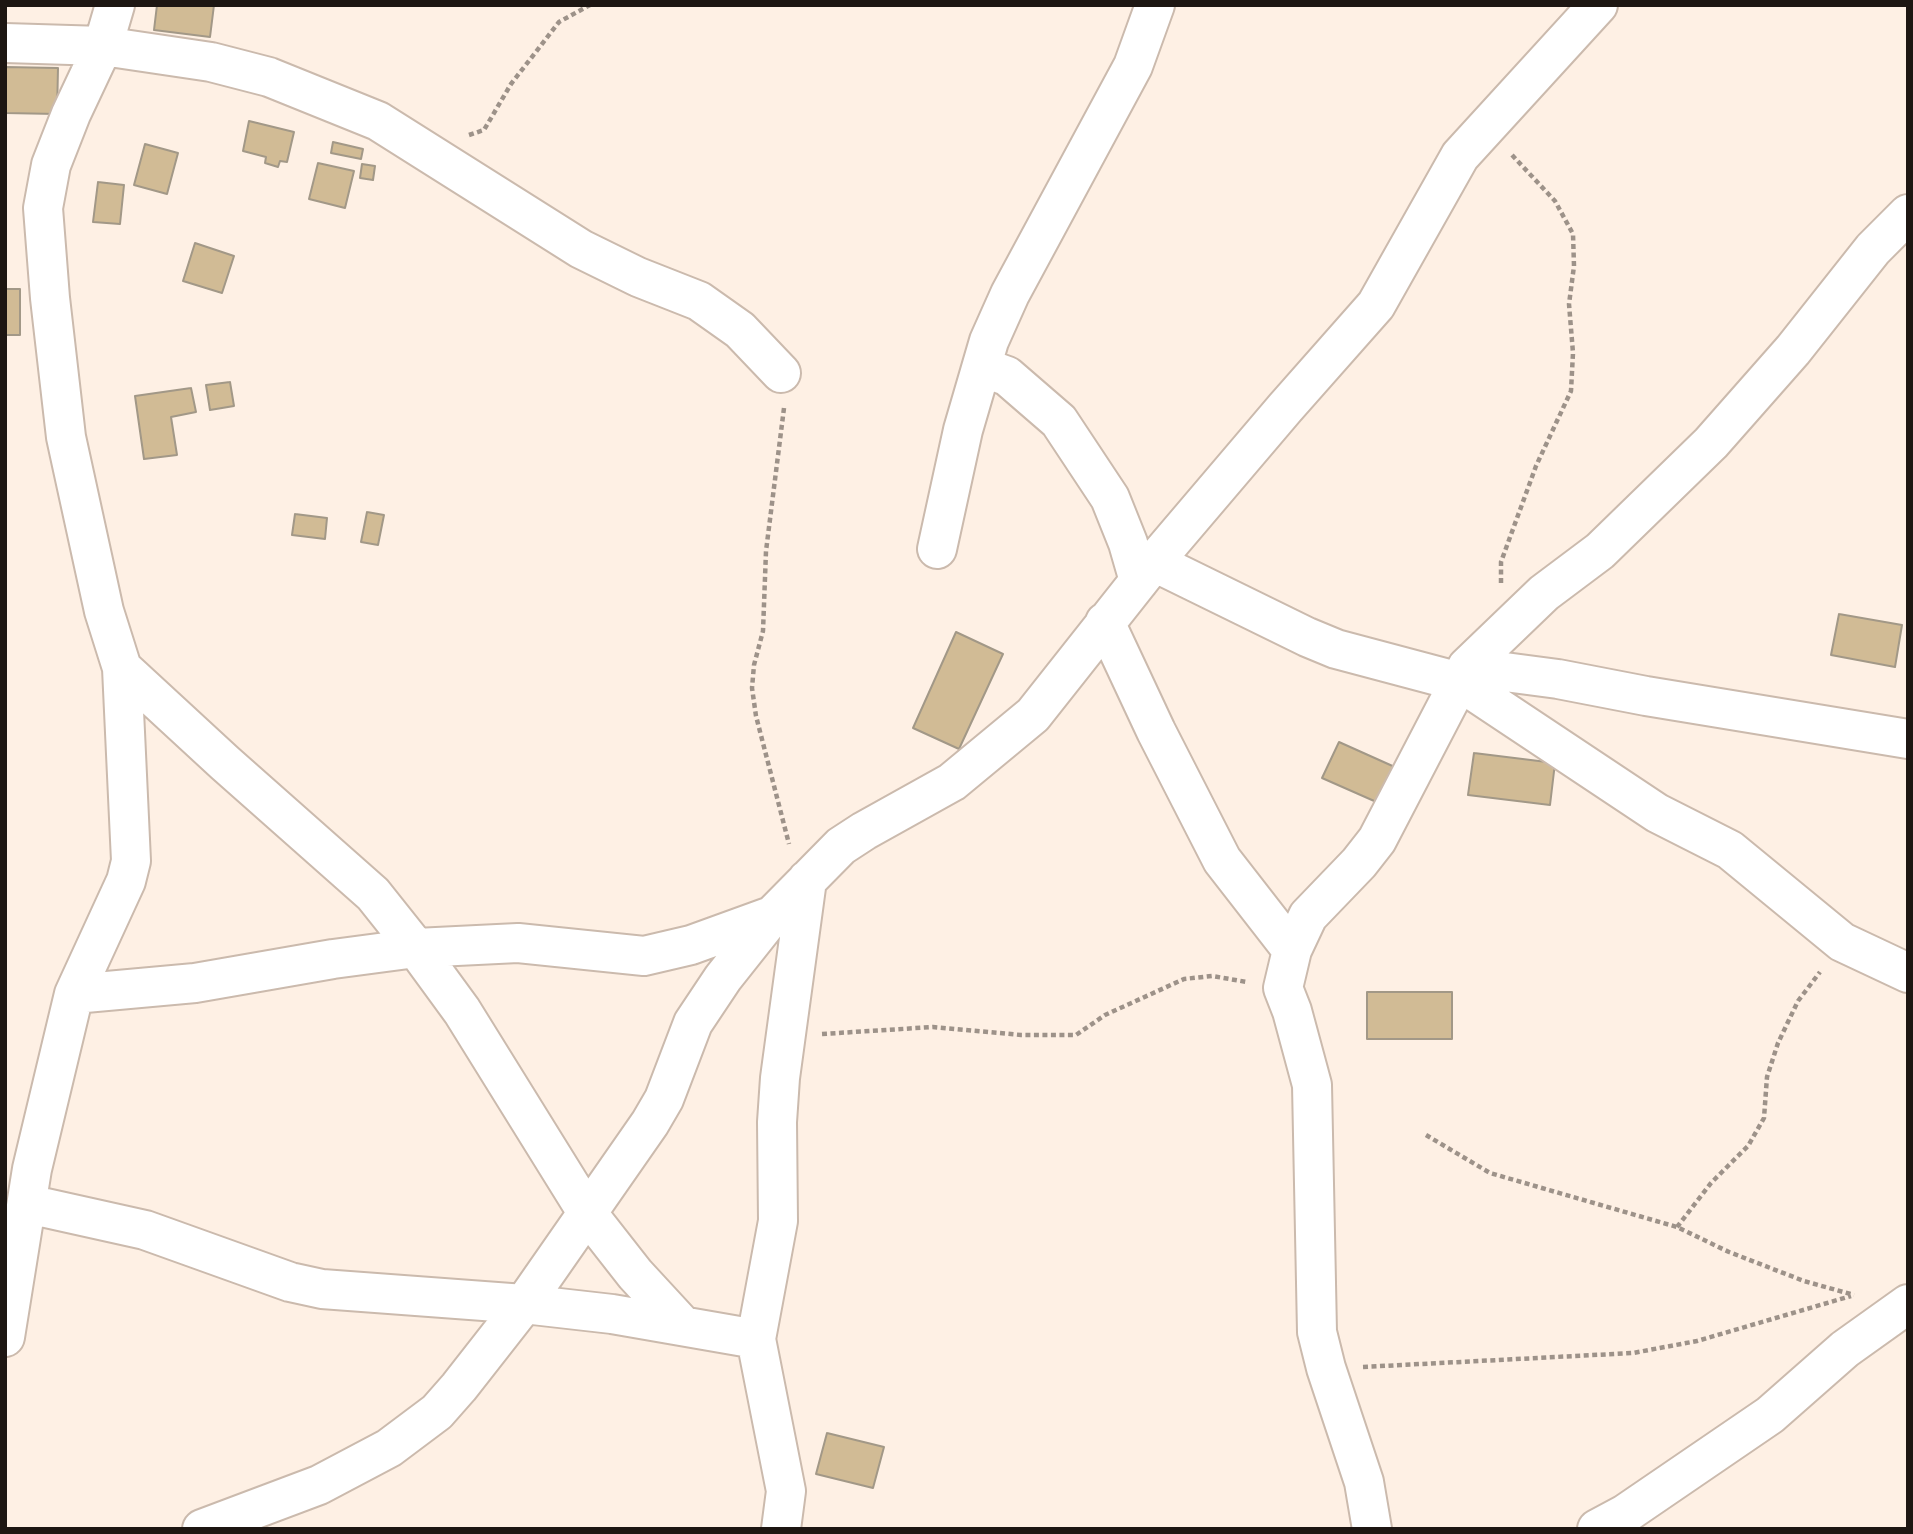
<!DOCTYPE html>
<html>
<head>
<meta charset="utf-8">
<style>
  body { margin:0 }
  #map { position:relative; width:1913px; height:1534px; overflow:hidden; background:#fef0e4; font-family:Cabin,sans-serif }
  canvas { display:block }
  .frame { position:absolute; inset:0; border:7px solid #1d1612; pointer-events:none }
</style>
</head>
<body>
<div id="map">
<canvas width="1913" height="1534"></canvas>
<div class="frame"></div>
</div>
<script>
const context = document.querySelector('canvas').getContext('2d');
context.lineJoin = 'round';
function fill(path, color) { context.fillStyle = color; context.fill(path, 'evenodd'); }
const shape = rows => new Path2D(rows.map(r => 'M' + r).join(''));
function stroke(path, color, width, dash) { context.strokeStyle = color; context.lineWidth = width; context.lineCap = dash ? 'butt' : 'round'; context.setLineDash(dash || []); context.stroke(path); }
const building = shape([
  [157,5,214,5,210,37,154,30,157,5],
  [5,67,58,68,57,114,5,113,5,67],
  [249,121,294,132,287,162,280,161,278,167,265,163,266,157,243,151,249,121],
  [333,142,363,149,361,159,331,153,333,142],
  [145,144,178,153,167,194,134,185,145,144],
  [318,163,354,171,345,208,309,199,318,163],
  [362,164,375,166,373,180,360,178,362,164],
  [98,182,124,185,120,224,93,222,98,182],
  [195,243,234,256,222,293,183,281,195,243],
  [5,289,20,289,20,335,5,335,5,289],
  [230,382,234,406,210,410,206,385,230,382],
  [191,388,196,412,171,417,177,455,144,459,135,396,191,388],
  [367,512,384,515,378,545,361,542,367,512],
  [295,514,327,518,325,539,292,535,295,514],
  [1839,614,1902,625,1895,667,1831,655,1839,614],
  [956,632,1003,654,959,749,913,728,956,632],
  [1339,742,1397,768,1381,804,1322,778,1339,742],
  [1474,753,1555,763,1550,805,1468,795,1474,753],
  [1367,992,1452,992,1452,1039,1367,1039,1367,992],
  [827,1433,884,1447,873,1488,816,1474,827,1433]
]);
fill(building, '#d1bb95');
stroke(building, '#a29887', 2);
const minor = shape([
  [5,43,103,46,211,62,269,77,378,121,581,249,638,277,699,301,740,330,781,373],
  [982,367,1007,376,1059,421,1110,498,1128,543,1139,581],
  [937,549,963,430,989,341,1010,294,1133,66,1155,5],
  [1154,562,1307,637,1336,649,1460,682,1657,813,1730,850,1842,942,1908,973],
  [1105,622,1156,731,1222,860,1292,950,1283,988,1292,1011,1312,1085,1317,1332,1326,1368,1364,1482,1372,1529],
  [1467,667,1558,679,1646,696,1908,739],
  [122,668,225,763,373,894,416,948,462,1011,588,1214,635,1274,683,1326],
  [1292,950,1308,916,1359,863,1377,840,1467,667,1544,593,1600,551,1711,443,1793,350,1873,249,1908,214],
  [74,994,195,983,333,959,416,948,518,943,644,956,691,945,771,916],
  [28,1204,145,1230,290,1282,322,1289,524,1304,612,1314,756,1339],
  [5,1337,32,1169,74,994,126,881,131,861,122,668,104,611,66,437,50,298,43,208,51,165,71,114,103,46,115,5],
  [202,1529,319,1485,389,1448,437,1412,459,1387,524,1304,650,1123,664,1099,693,1023,723,978,773,915,841,846,864,831,952,782,1033,715,1154,562,1285,408,1376,305,1460,156,1598,5],
  [781,1529,786,1491,756,1339,778,1221,777,1122,780,1078,807,880],
  [1597,1529,1625,1514,1770,1415,1845,1349,1908,1304]
]);
stroke(minor, '#cbbaad', 42);
stroke(shape([
  [469,135,484,130,511,84,559,22,590,5],
  [784,408,766,551,763,631,754,665,752,688,756,716,789,844],
  [1501,583,1501,562,1536,466,1571,391,1573,353,1569,304,1574,266,1573,234,1555,201,1512,155],
  [822,1034,933,1027,1021,1035,1076,1035,1105,1015,1184,979,1212,976,1247,982],
  [1426,1135,1490,1173,1677,1227,1729,1252,1804,1281,1854,1295],
  [1677,1227,1711,1183,1748,1146,1764,1118,1767,1077,1778,1043,1798,1001,1820,972],
  [1363,1367,1633,1353,1697,1341,1851,1296]
]), '#9d9289', 4.5, [5, 3.5]);
stroke(minor, '#fff', 38);
</script>
</body>
</html>
